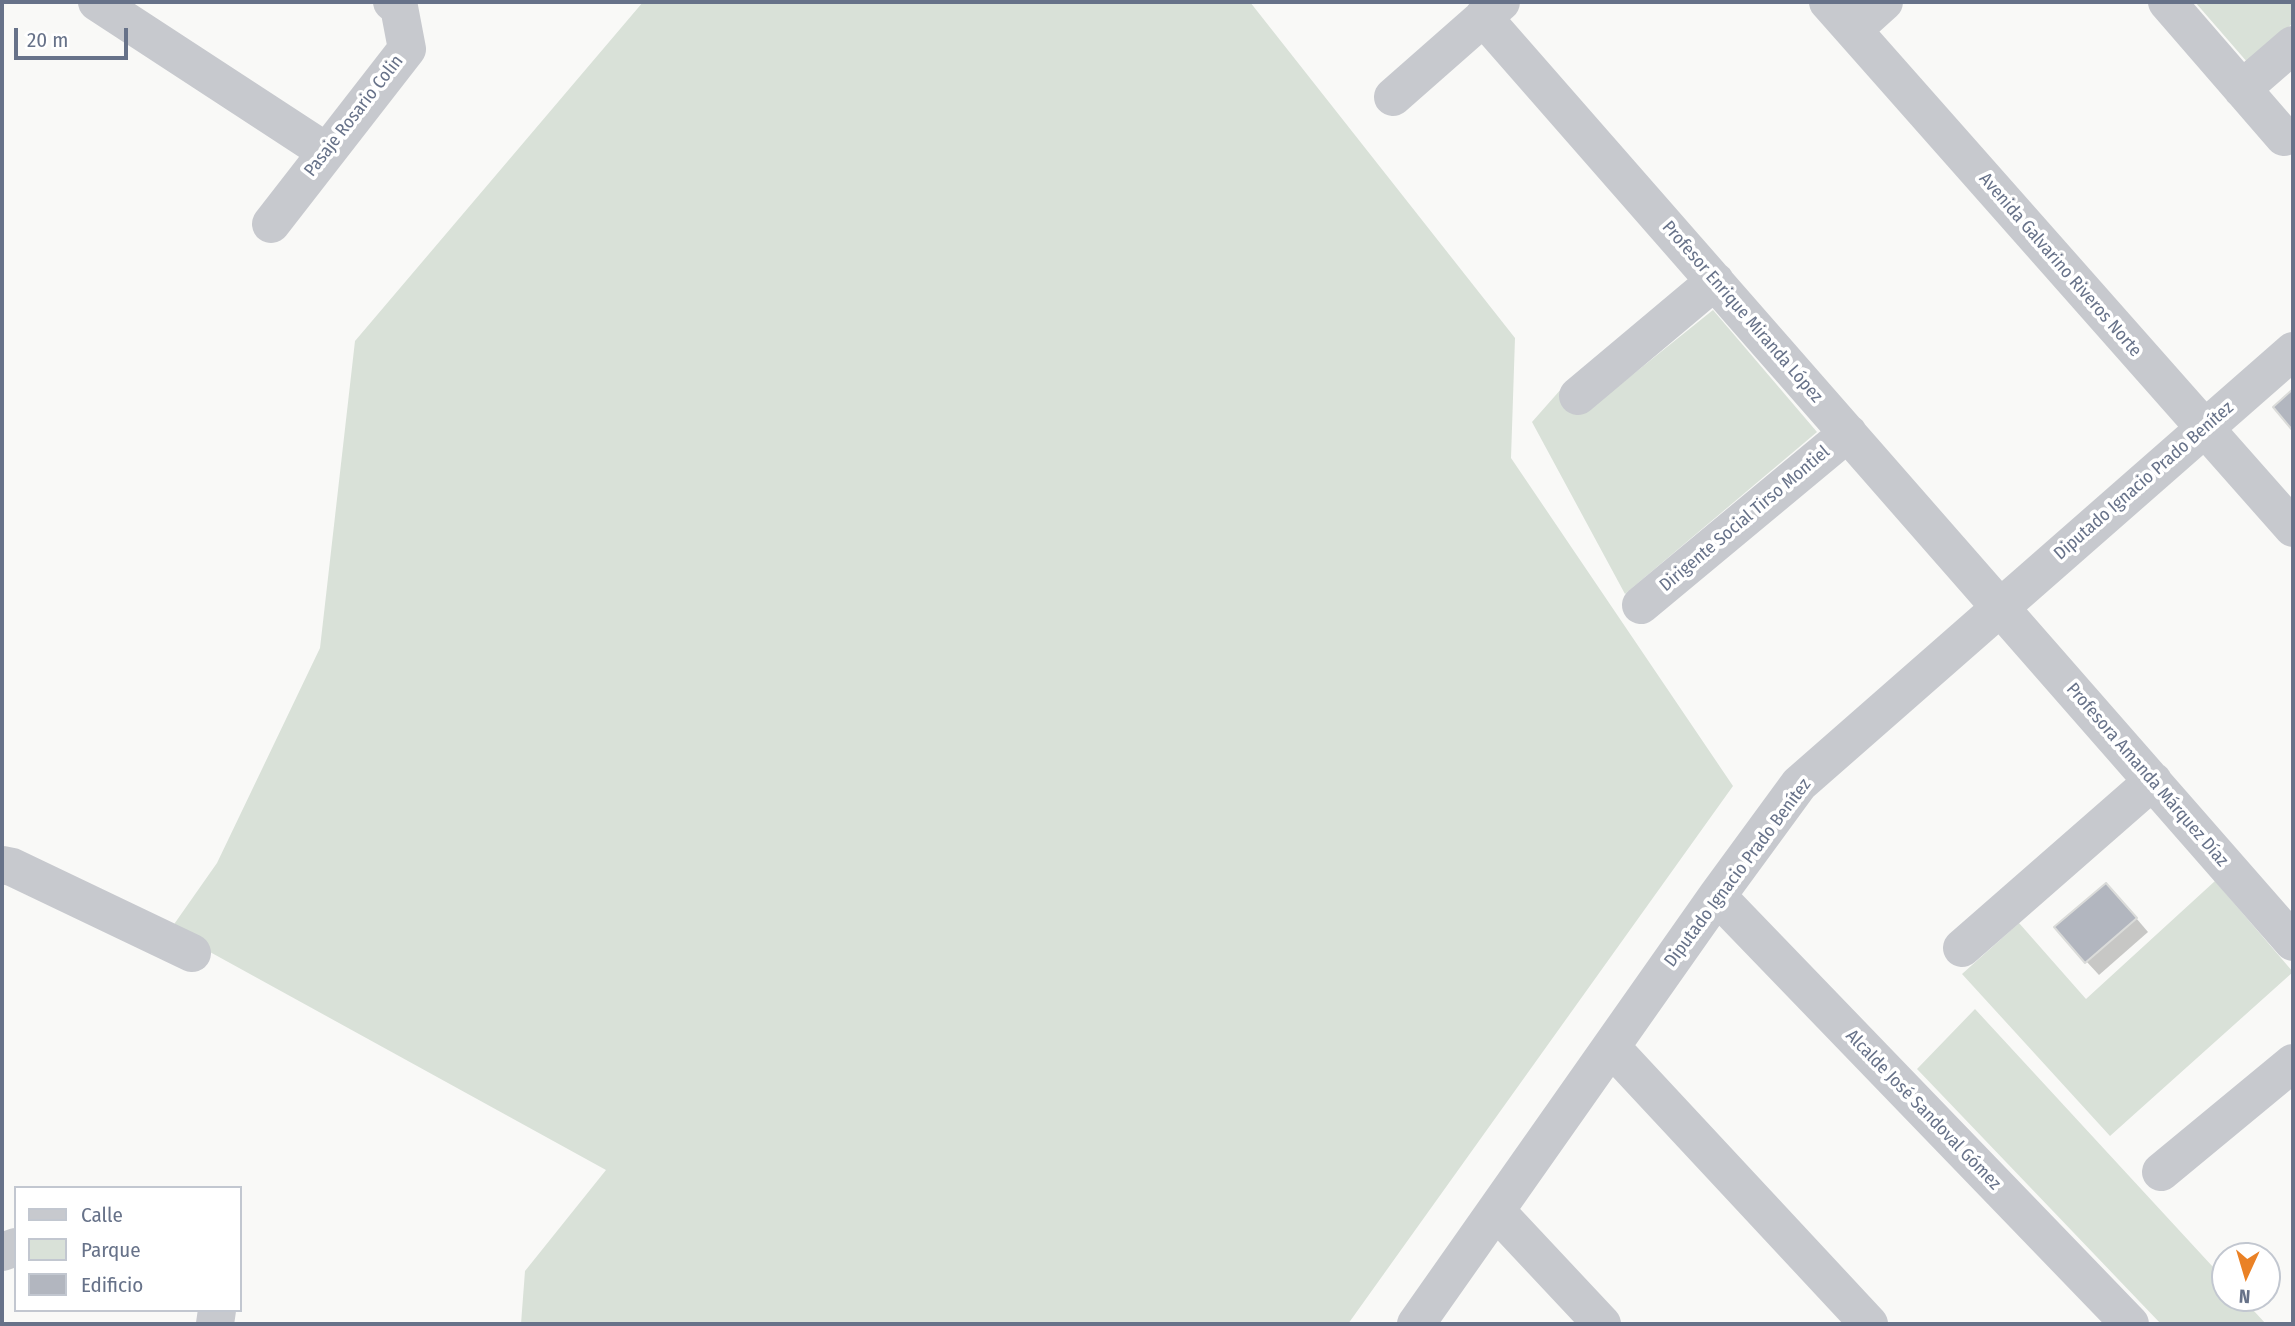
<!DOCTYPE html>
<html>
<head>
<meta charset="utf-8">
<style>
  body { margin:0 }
  #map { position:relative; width:2295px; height:1326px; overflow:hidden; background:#f9f9f7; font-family:"Fira Sans Condensed",sans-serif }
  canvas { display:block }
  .frame { position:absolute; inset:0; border:4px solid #677289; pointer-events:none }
  .legend { position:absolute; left:14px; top:1186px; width:228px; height:126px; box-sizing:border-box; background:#fff; border:2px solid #c2c7d0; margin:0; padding:9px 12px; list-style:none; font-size:21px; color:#677289 }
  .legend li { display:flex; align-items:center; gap:14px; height:35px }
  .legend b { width:35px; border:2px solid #c2c7d0 }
  .north { position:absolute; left:2211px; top:1242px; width:70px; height:70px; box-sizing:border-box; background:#fff; border:2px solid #c2c7d0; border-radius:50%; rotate:184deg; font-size:19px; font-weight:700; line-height:28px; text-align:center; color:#677289 }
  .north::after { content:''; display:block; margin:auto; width:24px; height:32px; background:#ea8125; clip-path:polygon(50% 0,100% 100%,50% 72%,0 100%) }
  .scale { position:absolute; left:14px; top:28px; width:114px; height:32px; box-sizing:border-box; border:4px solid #677289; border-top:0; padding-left:9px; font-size:21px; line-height:24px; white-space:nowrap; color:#677289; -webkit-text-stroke:5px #fff; paint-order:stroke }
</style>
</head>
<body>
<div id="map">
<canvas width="2295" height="1326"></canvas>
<div class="frame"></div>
<ul class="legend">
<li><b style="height:9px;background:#c7c9ce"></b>Calle</li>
<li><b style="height:19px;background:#d9e1d8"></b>Parque</li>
<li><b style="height:19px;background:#b2b6bf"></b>Edificio</li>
</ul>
<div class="north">N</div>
<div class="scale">20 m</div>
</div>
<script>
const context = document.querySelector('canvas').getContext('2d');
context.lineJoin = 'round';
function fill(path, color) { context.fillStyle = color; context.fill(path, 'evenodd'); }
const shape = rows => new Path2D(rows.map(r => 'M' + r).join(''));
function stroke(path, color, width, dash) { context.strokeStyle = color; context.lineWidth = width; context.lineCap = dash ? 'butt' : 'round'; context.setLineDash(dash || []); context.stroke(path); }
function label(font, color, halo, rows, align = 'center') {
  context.font = font + ' "Fira Sans Condensed",sans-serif'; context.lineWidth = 7; context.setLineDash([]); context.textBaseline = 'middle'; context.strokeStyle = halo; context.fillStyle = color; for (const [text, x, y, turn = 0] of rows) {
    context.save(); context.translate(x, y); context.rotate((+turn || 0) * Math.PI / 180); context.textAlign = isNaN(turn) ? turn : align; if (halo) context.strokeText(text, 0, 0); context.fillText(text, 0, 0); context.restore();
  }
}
fill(shape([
  [643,2,1250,2,1515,338,1511,458,1733,786,1348,1324,521,1324,525,1271,606,1170,170,930,217,863,320,648,355,341],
  [2195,2,2293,2,2293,23,2248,63],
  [1713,310,1817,432,1625,594,1532,422,1562,388,1586,412],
  [2215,881,2293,972,2110,1136,1962,974,2019,923,2086,999],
  [1975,1009,2225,1280,2225,1298,2242,1298,2266,1324,2161,1324,1917,1069]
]), '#d9e1d8');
fill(shape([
  [2119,898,2148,932,2099,975,2086,961]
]), '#0003');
const building = shape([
  [2293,389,2293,431,2273,407,2293,389],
  [2106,883,2137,918,2085,963,2054,927,2106,883]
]);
fill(building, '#b2b6bf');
stroke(building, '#dadbd9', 2);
stroke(shape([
  [97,2,325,151],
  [1828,2,2293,528],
  [2167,2,2284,137],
  [1483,17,2293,942],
  [1853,30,1884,2],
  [2242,89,2293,45],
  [1393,97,1501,2],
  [271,224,407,49,399,7,392,2],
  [1578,396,1715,281],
  [1641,605,1848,433],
  [2,865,12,867,192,953],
  [1717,896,2130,1324],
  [1962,948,2153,781],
  [1611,1047,1869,1324],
  [2161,1172,2293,1063],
  [1497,1212,1602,1324],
  [2,1252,16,1247],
  [215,1324,217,1310],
  [1416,1324,1717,896,1799,784,2293,351]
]), '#c7c9ce', 38);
label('18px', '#677289', '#fff', [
  ["Pasaje Rosario Colin",354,116,-52],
  ["Avenida Galvarino Riveros Norte",2060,265,49],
  ["Profesor Enrique Miranda López",1742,312,49],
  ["Diputado Ignacio Prado Benítez",2144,481,-41],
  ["Dirigente Social Tirso Montiel",1745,519,-40],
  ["Profesora Amanda Márquez Díaz",2147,775,49],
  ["Diputado Ignacio Prado Benítez",1738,873,-53],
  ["Alcalde José Sandoval Gómez",1923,1110,46]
]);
</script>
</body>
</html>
